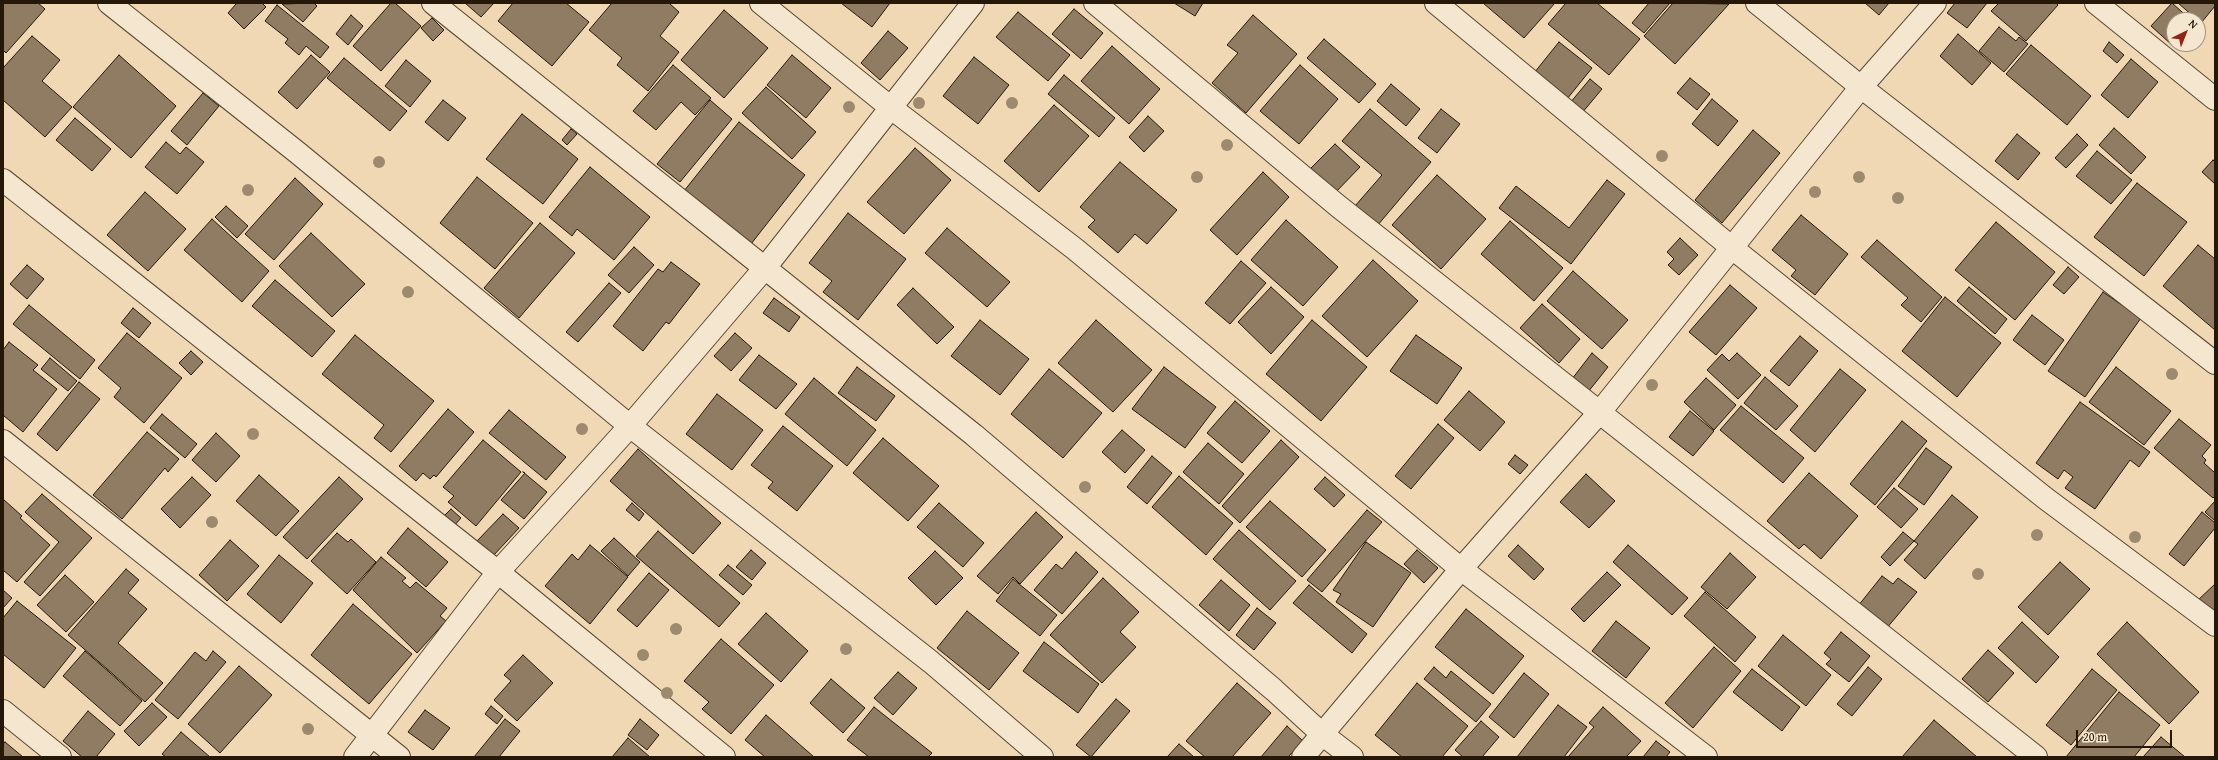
<!DOCTYPE html>
<html>
<head>
<meta charset="utf-8">
<style>
  body { margin:0 }
  #map { position:relative; width:2218px; height:760px; overflow:hidden; background:#f0d8b5; font-family:"Gentium Book Plus",serif }
  canvas { display:block }
  .frame { position:absolute; inset:0; border:4px solid #261809; pointer-events:none }
  .north { position:absolute; left:2166px; top:12px; width:40px; height:40px; box-sizing:border-box; background:#f5e6cf; border:1px solid #a29480; border-radius:50%; rotate:43deg; font-size:11px; font-weight:700; line-height:16px; text-align:center; color:#261809 }
  .north::after { content:''; display:block; margin:auto; width:14px; height:18px; background:#8f2418; clip-path:polygon(50% 0,100% 100%,50% 72%,0 100%) }
  .scale { position:absolute; left:2076px; top:730px; width:96px; height:18px; box-sizing:border-box; border:2px solid #261809; border-top:0; padding-left:5px; font-size:12px; line-height:14px; white-space:nowrap; color:#261809; -webkit-text-stroke:3px #f5e6cf; paint-order:stroke }
</style>
</head>
<body>
<div id="map">
<canvas width="2218" height="760"></canvas>
<div class="frame"></div>
<div class="north">N</div>
<div class="scale">20 m</div>
</div>
<script>
const context = document.querySelector('canvas').getContext('2d');
context.lineJoin = 'round';
function fill(path, color) { context.fillStyle = color; context.fill(path, 'evenodd'); }
const shape = rows => new Path2D(rows.map(r => 'M' + r).join(''));
function stroke(path, color, width, dash) { context.strokeStyle = color; context.lineWidth = width; context.lineCap = dash ? 'butt' : 'round'; context.setLineDash(dash || []); context.stroke(path); }
const building = shape([
  [3,3,38,3,45,9,6,53,3,50,3,3],
  [237,3,262,3,266,7,244,29,228,13,237,3],
  [314,3,317,6,303,22,282,4,314,3],
  [391,3,395,3,421,26,381,71,353,46,391,3],
  [465,3,494,3,481,17,465,3],
  [513,3,566,3,589,22,552,66,498,21,513,3],
  [612,3,669,3,679,12,660,36,679,52,648,91,617,65,622,58,589,30,612,3],
  [841,3,890,3,872,27,841,3],
  [1174,3,1203,3,1195,16,1174,3],
  [1483,3,1555,3,1524,38,1483,3],
  [1566,3,1597,3,1640,39,1609,75,1548,24,1566,3],
  [1649,3,1670,3,1644,33,1632,23,1649,3],
  [1673,3,1729,4,1675,64,1644,36,1673,3],
  [1865,3,1889,3,1879,15,1865,3],
  [1955,3,1987,3,1967,28,1947,13,1955,3],
  [1999,3,2056,3,2058,5,2026,41,1991,11,1999,3],
  [2172,3,2191,20,2174,20,2174,43,2172,45,2151,26,2172,3],
  [2178,3,2215,3,2215,6,2201,23,2178,3],
  [277,5,329,47,320,58,306,46,299,55,285,43,288,39,265,21,277,5],
  [1074,9,1103,33,1081,59,1052,34,1074,9],
  [724,10,768,48,724,98,681,60,724,10],
  [1018,12,1070,55,1048,81,996,37,1018,12],
  [351,15,363,26,348,45,336,34,351,15],
  [1253,15,1297,54,1246,113,1212,83,1238,53,1227,45,1253,15],
  [432,18,444,30,433,41,421,28,432,18],
  [1999,27,2016,41,2019,37,2028,44,2004,72,1979,51,1999,27],
  [888,31,908,48,880,80,861,63,888,31],
  [1958,34,1991,63,1972,85,1940,56,1958,34],
  [32,36,60,60,42,81,72,107,45,137,3,100,3,68,32,36],
  [1324,39,1376,84,1359,103,1307,58,1324,39],
  [1559,42,1592,68,1567,99,1534,73,1559,42],
  [2109,42,2124,55,2117,63,2103,51,2109,42],
  [2031,45,2091,96,2067,125,2006,74,2031,45],
  [1112,46,1160,89,1129,124,1081,81,1112,46],
  [119,55,176,106,131,158,73,107,119,55],
  [311,55,330,72,297,109,278,92,311,55],
  [792,55,831,88,806,118,767,85,792,55],
  [974,57,1009,85,978,124,943,96,974,57],
  [344,58,407,111,390,131,327,78,344,58],
  [2131,59,2158,82,2128,118,2101,95,2131,59],
  [406,60,431,81,410,107,385,86,406,60],
  [673,65,711,98,695,115,681,102,656,130,633,111,673,65],
  [1300,65,1338,99,1299,144,1260,111,1300,65],
  [1064,75,1115,118,1099,137,1048,94,1064,75],
  [1690,78,1710,94,1697,110,1677,93,1690,78],
  [1590,79,1602,89,1582,113,1570,103,1590,79],
  [1391,84,1420,109,1406,126,1377,101,1391,84],
  [766,87,816,132,792,159,742,113,766,87],
  [203,93,219,106,187,145,171,131,203,93],
  [1712,99,1738,121,1718,146,1692,124,1712,99],
  [443,100,466,118,448,141,425,122,443,100],
  [710,100,732,119,680,182,657,164,710,100],
  [1054,105,1089,136,1039,192,1004,161,1054,105],
  [1370,109,1431,162,1377,226,1355,206,1382,175,1342,141,1370,109],
  [1441,109,1460,124,1437,153,1418,138,1441,109],
  [522,114,578,159,543,204,486,159,522,114],
  [1148,116,1164,131,1144,152,1129,137,1148,116],
  [75,118,111,149,92,171,56,140,75,118],
  [739,122,805,175,751,244,684,191,739,122],
  [2114,128,2146,157,2131,174,2099,145,2114,128],
  [571,129,577,134,567,145,562,140,571,129],
  [1753,130,1780,153,1722,223,1695,200,1753,130],
  [2017,134,2040,153,2018,180,1995,161,2017,134],
  [2077,134,2088,145,2066,168,2055,158,2077,134],
  [166,142,180,154,186,147,204,162,177,194,145,167,166,142],
  [1335,144,1360,167,1334,194,1309,170,1335,144],
  [915,148,951,180,904,234,867,202,915,148],
  [2097,151,2132,180,2111,204,2076,176,2097,151],
  [2213,160,2215,162,2215,184,2202,172,2213,160],
  [1120,162,1177,210,1147,244,1135,234,1118,253,1088,227,1095,220,1080,207,1120,162],
  [590,167,650,217,614,260,577,229,572,236,549,217,590,167],
  [1263,172,1289,197,1237,255,1210,230,1263,172],
  [1437,175,1486,219,1441,269,1392,225,1437,175],
  [477,177,533,223,495,269,440,223,477,177],
  [295,178,323,204,274,260,245,234,295,178],
  [1607,180,1625,194,1571,264,1499,208,1516,186,1569,228,1607,180],
  [2137,183,2187,222,2144,276,2094,237,2137,183],
  [145,192,186,229,148,271,107,235,145,192],
  [226,206,248,226,237,238,215,217,226,206],
  [848,213,906,259,858,320,823,292,832,281,809,263,848,213],
  [1801,215,1848,254,1815,295,1791,276,1796,270,1772,250,1801,215],
  [212,219,269,271,242,302,184,250,212,219],
  [1286,220,1338,267,1303,306,1251,260,1286,220],
  [1510,221,1563,268,1534,301,1481,254,1510,221],
  [1996,222,2055,272,2015,320,1955,270,1996,222],
  [540,223,575,253,519,318,484,288,540,223],
  [947,228,1010,282,987,307,925,253,947,228],
  [311,233,365,284,332,317,279,266,311,233],
  [1680,238,1698,255,1679,275,1668,265,1674,259,1667,252,1680,238],
  [1877,240,1942,297,1921,322,1901,305,1908,298,1861,257,1877,240],
  [2198,245,2215,259,2215,330,2163,286,2198,245],
  [634,247,654,265,629,293,608,275,634,247],
  [1373,260,1418,301,1367,357,1322,316,1373,260],
  [1241,261,1266,283,1230,324,1205,303,1241,261],
  [671,262,700,284,669,324,666,322,643,351,613,326,658,269,663,272,671,262],
  [27,265,44,279,27,299,10,284,27,265],
  [2068,267,2079,277,2064,294,2053,285,2068,267],
  [1573,271,1628,320,1602,349,1547,301,1573,271],
  [275,280,335,331,312,357,252,306,275,280],
  [609,283,621,293,578,342,566,332,609,283],
  [1730,285,1757,308,1716,355,1689,332,1730,285],
  [1271,287,1304,317,1271,354,1238,322,1271,287],
  [1969,287,2007,319,1995,334,1957,301,1969,287],
  [913,288,954,327,937,344,897,305,913,288],
  [2103,292,2141,318,2085,397,2048,371,2103,292],
  [1945,297,2001,343,1957,397,1902,351,1945,297],
  [774,298,800,317,789,332,763,313,774,298],
  [1542,304,1580,339,1559,363,1520,328,1542,304],
  [29,305,95,360,80,379,13,324,29,305],
  [133,308,151,323,139,338,121,323,133,308],
  [2032,315,2064,340,2045,365,2013,340,2032,315],
  [980,320,1029,359,1000,395,951,356,980,320],
  [1096,320,1152,370,1113,412,1058,363,1096,320],
  [1312,320,1367,367,1321,421,1266,374,1312,320],
  [127,333,182,378,144,423,114,397,121,388,98,368,127,333],
  [735,333,752,348,731,371,714,356,735,333],
  [355,335,434,401,391,452,374,438,384,425,322,374,355,335],
  [1416,335,1462,368,1437,404,1390,371,1416,335],
  [1800,336,1818,351,1789,386,1770,371,1800,336],
  [9,342,38,365,33,370,57,389,23,432,3,415,3,350,9,342],
  [191,351,203,362,191,375,179,363,191,351],
  [1592,353,1608,367,1588,392,1572,379,1592,353],
  [1737,353,1761,375,1738,399,1707,370,1722,354,1729,361,1737,353],
  [759,355,797,384,776,409,739,380,759,355],
  [50,358,77,381,68,391,41,369,50,358],
  [857,367,895,396,876,421,838,393,857,367],
  [1164,367,1216,407,1185,448,1132,409,1164,367],
  [2116,367,2171,411,2144,445,2089,402,2116,367],
  [1049,369,1102,413,1063,458,1011,414,1049,369],
  [1840,369,1866,390,1815,452,1790,430,1840,369],
  [1765,377,1798,406,1776,430,1744,403,1765,377],
  [814,378,876,430,847,466,785,414,814,378],
  [1706,378,1736,405,1714,430,1684,402,1706,378],
  [79,382,100,399,57,451,37,434,79,382],
  [1469,391,1505,422,1480,451,1444,420,1469,391],
  [717,394,763,430,732,470,686,434,717,394],
  [1235,401,1270,431,1242,463,1207,433,1235,401],
  [2080,402,2150,452,2139,467,2130,460,2095,509,2065,488,2073,477,2064,470,2058,479,2036,463,2080,402],
  [1741,406,1804,458,1783,483,1720,430,1741,406],
  [448,409,474,432,436,477,434,475,430,479,423,473,416,481,399,466,448,409],
  [509,410,566,457,546,480,489,433,509,410],
  [1690,411,1714,431,1693,456,1669,437,1690,411],
  [162,414,197,444,185,458,150,428,162,414],
  [2179,419,2211,445,2202,456,2206,460,2204,463,2215,473,2215,496,2213,498,2154,448,2179,419],
  [1902,421,1927,441,1875,505,1850,484,1902,421],
  [1438,424,1454,438,1411,489,1395,476,1438,424],
  [783,426,833,466,797,511,768,488,773,482,751,465,783,426],
  [1122,430,1145,450,1125,473,1102,452,1122,430],
  [147,432,179,459,168,472,165,468,122,519,93,495,147,432],
  [216,433,240,456,216,482,192,460,216,433],
  [883,438,939,486,908,521,853,473,883,438],
  [483,440,521,472,476,526,448,502,454,496,443,487,483,440],
  [1281,440,1299,457,1240,523,1222,506,1281,440],
  [1208,443,1244,474,1219,504,1183,472,1208,443],
  [1926,448,1952,467,1924,505,1898,486,1926,448],
  [638,449,721,523,693,554,610,481,638,449],
  [1515,455,1528,465,1520,474,1508,464,1515,455],
  [1152,456,1172,473,1147,504,1127,487,1152,456],
  [523,472,547,492,524,519,501,500,525,473,523,472],
  [1809,473,1858,516,1821,559,1804,544,1799,549,1767,521,1809,473],
  [1586,474,1615,501,1589,528,1560,502,1586,474],
  [259,475,299,511,276,536,236,501,259,475],
  [1179,476,1233,523,1206,555,1152,507,1179,476],
  [192,477,211,495,180,528,161,509,192,477],
  [339,477,363,499,307,559,283,537,339,477],
  [1325,477,1345,495,1334,507,1314,489,1325,477],
  [1894,488,1918,509,1901,528,1877,507,1894,488],
  [42,494,92,538,40,596,24,582,59,542,25,512,42,494],
  [1952,495,1978,517,1925,579,1904,560,1918,544,1914,541,1952,495],
  [3,499,22,516,20,518,50,545,17,582,3,570,3,499],
  [1270,501,1326,550,1302,577,1246,527,1270,501],
  [2215,501,2215,521,2205,512,2215,501],
  [632,503,644,514,639,521,626,510,632,503],
  [939,503,984,543,963,567,917,527,939,503],
  [451,509,461,518,454,526,443,517,451,509],
  [1367,510,1382,522,1322,592,1307,580,1367,510],
  [1036,512,1063,537,1020,584,1013,577,998,594,977,576,1036,512],
  [2202,512,2215,523,2215,528,2184,566,2169,554,2202,512],
  [503,514,519,528,493,556,477,541,503,514],
  [408,528,448,562,426,587,387,553,408,528],
  [1239,530,1296,581,1270,610,1213,559,1239,530],
  [658,531,740,603,719,627,636,556,658,531],
  [1903,532,1914,541,1890,566,1881,557,1903,532],
  [337,533,348,542,351,539,376,562,347,594,311,561,337,533],
  [614,538,640,562,628,576,601,551,614,538],
  [230,540,259,566,227,601,199,575,230,540],
  [1366,542,1411,573,1373,627,1336,602,1341,594,1333,590,1366,542],
  [590,545,628,577,590,624,545,586,572,554,578,560,590,545],
  [1518,545,1544,569,1534,580,1508,556,1518,545],
  [1628,545,1688,598,1672,615,1613,562,1628,545],
  [751,550,766,563,752,580,736,567,751,550],
  [1417,550,1438,568,1424,583,1404,564,1417,550],
  [935,551,963,578,936,605,908,578,935,551],
  [1076,552,1098,572,1062,614,1034,590,1056,564,1062,569,1076,552],
  [1730,553,1756,577,1727,609,1701,587,1730,553],
  [279,555,313,583,281,623,247,594,279,555],
  [381,557,406,578,402,581,410,588,416,582,447,608,440,616,446,621,417,653,353,590,381,557],
  [2060,562,2090,589,2048,635,2018,607,2060,562],
  [728,565,752,585,743,595,719,575,728,565],
  [126,569,139,580,128,593,147,609,118,643,163,683,145,702,68,635,126,569],
  [1607,572,1621,585,1584,622,1571,609,1607,572],
  [649,573,669,590,637,627,617,610,649,573],
  [65,575,94,602,66,632,37,605,65,575],
  [1882,576,1893,584,1898,578,1917,592,1886,629,1858,606,1882,576],
  [1103,578,1139,612,1120,632,1136,647,1102,683,1050,635,1103,578],
  [1013,579,1057,615,1040,636,996,601,1013,579],
  [1221,580,1250,605,1229,631,1199,605,1221,580],
  [2215,584,2215,617,2197,601,2215,584],
  [1309,585,1367,634,1352,653,1293,603,1309,585],
  [3,590,12,598,3,608,3,590],
  [1705,592,1756,637,1735,662,1684,616,1705,592],
  [17,601,76,648,44,688,3,654,3,618,17,601],
  [353,604,412,654,369,704,311,655,353,604],
  [1257,608,1276,623,1254,650,1236,635,1257,608],
  [1466,609,1524,656,1493,694,1435,647,1466,609],
  [967,611,1019,653,989,690,937,648,967,611],
  [766,613,808,651,781,682,738,644,766,613],
  [1616,621,1650,648,1626,678,1592,651,1616,621],
  [2022,622,2059,657,2036,683,1998,648,2022,622],
  [2127,622,2199,692,2169,724,2097,654,2127,622],
  [1841,632,1870,656,1849,682,1826,664,1831,659,1824,653,1841,632],
  [1783,635,1831,675,1806,706,1758,666,1783,635],
  [721,639,774,685,731,734,702,709,709,702,684,681,721,639],
  [1044,642,1099,684,1078,713,1023,671,1044,642],
  [1714,647,1741,671,1693,728,1665,703,1714,647],
  [1988,650,2014,673,1988,702,1962,679,1988,650],
  [85,651,142,701,120,726,63,676,85,651],
  [213,651,226,662,178,719,155,700,195,652,206,661,213,651],
  [523,655,553,683,517,721,494,700,511,681,504,675,523,655],
  [239,666,272,695,220,753,188,724,239,666],
  [1434,667,1446,678,1451,671,1491,704,1476,722,1424,679,1434,667],
  [1868,667,1882,679,1852,716,1837,704,1868,667],
  [1752,669,1800,707,1782,731,1733,692,1752,669],
  [2092,669,2117,690,2071,745,2046,725,2092,669],
  [898,672,917,688,893,715,874,698,898,672],
  [1524,673,1549,694,1514,738,1489,717,1524,673],
  [831,679,865,708,843,733,810,703,831,679],
  [1237,683,1271,713,1232,757,1205,757,1186,741,1237,683],
  [1417,683,1468,726,1442,757,1402,757,1375,735,1417,683],
  [2119,692,2160,725,2134,757,2066,757,2119,692],
  [1116,699,1130,711,1091,757,1076,745,1116,699],
  [152,703,167,717,139,746,124,731,152,703],
  [1558,705,1587,727,1564,757,1517,757,1558,705],
  [491,706,503,716,497,724,485,714,491,706],
  [874,707,932,753,928,757,869,757,847,740,874,707],
  [1603,707,1641,741,1626,757,1568,757,1594,727,1589,723,1603,707],
  [425,710,450,728,433,750,408,732,425,710],
  [88,711,115,734,96,757,82,757,63,741,88,711],
  [766,715,814,757,765,757,745,740,766,715],
  [505,719,520,731,499,757,474,757,505,719],
  [640,719,659,735,647,750,628,735,640,719],
  [1934,720,1977,757,1902,757,1934,720],
  [1481,721,1499,737,1482,757,1463,757,1455,750,1481,721],
  [1287,726,1303,741,1288,757,1261,757,1287,726],
  [181,732,210,757,166,757,162,754,181,732],
  [2161,737,2185,757,2143,757,2161,737],
  [628,738,650,757,612,757,628,738],
  [1656,741,1670,752,1666,757,1643,757,1656,741],
  [5,742,23,757,3,757,3,744,5,742],
  [1179,744,1194,757,1167,757,1179,744]
]);
fill(building, '#8f7c62');
stroke(building, '#261809', 1);
const street = shape([
  [109,3,298,153,630,426,931,662,1042,757],
  [433,3,974,435,1274,690,1322,734,1352,757],
  [761,3,890,107,1075,249,1461,569,1706,757],
  [1095,3,1338,206,2036,757],
  [1436,3,1731,247,2045,498,2215,625],
  [1757,3,1861,87,2215,363],
  [2096,3,2215,99],
  [3,180,498,572,724,757],
  [3,441,399,757],
  [3,711,60,757],
  [355,757,498,572,630,426,764,269,973,3],
  [1303,757,1461,569,1599,413,1861,87,1935,3]
]);
stroke(street, '#584834', 24);
stroke(street, '#f5e6cf', 22);
context.fillStyle = '#9c896e';
for (const [x, y] of [
  [919,103],
  [1012,103],
  [849,107],
  [1227,145],
  [1662,156],
  [379,162],
  [1197,177],
  [1859,177],
  [248,190],
  [1815,192],
  [1898,198],
  [408,292],
  [2172,374],
  [1652,385],
  [582,429],
  [253,434],
  [1085,487],
  [212,522],
  [2037,535],
  [2135,537],
  [1978,574],
  [676,629],
  [846,649],
  [643,655],
  [667,693],
  [308,729]
]) { context.beginPath(); context.arc(x, y, 6, 0, 2 * Math.PI); context.fill(); }
</script>
</body>
</html>
